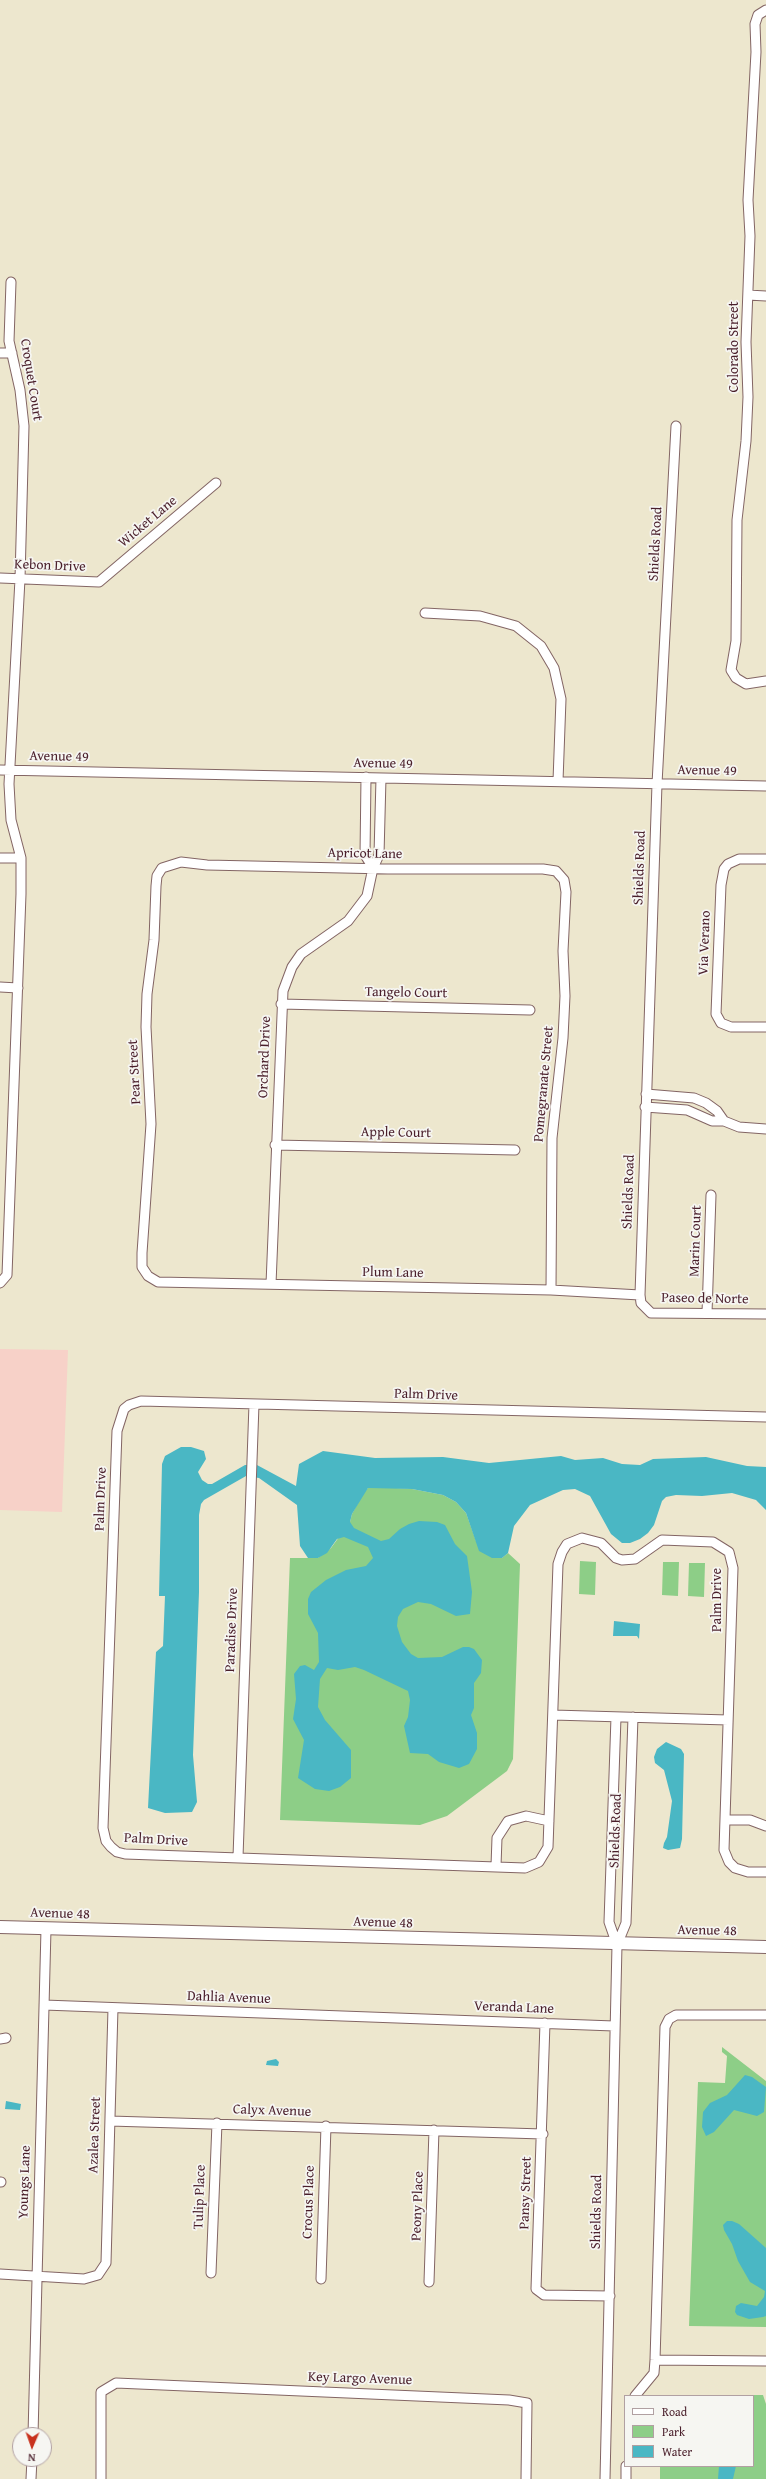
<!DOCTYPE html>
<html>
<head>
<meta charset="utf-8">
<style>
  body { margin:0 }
  #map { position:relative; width:766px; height:2479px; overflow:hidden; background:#ede7ce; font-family:"Gentium Book Plus",serif }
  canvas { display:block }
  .legend { position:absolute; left:624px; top:2395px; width:130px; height:72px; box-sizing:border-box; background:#f6f6f2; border:1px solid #b1a0a2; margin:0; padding:5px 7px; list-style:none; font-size:12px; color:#4a1f2b }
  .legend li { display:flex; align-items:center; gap:8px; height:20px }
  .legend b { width:20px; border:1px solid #b1a0a2 }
  .north { position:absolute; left:12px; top:2427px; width:40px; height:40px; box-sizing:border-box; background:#f6f6f2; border:1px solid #b1a0a2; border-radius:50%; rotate:182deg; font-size:11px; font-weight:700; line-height:16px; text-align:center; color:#4a1f2b }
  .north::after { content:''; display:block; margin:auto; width:14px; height:18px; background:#c8321e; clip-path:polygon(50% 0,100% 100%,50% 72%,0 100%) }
</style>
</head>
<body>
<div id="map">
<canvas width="766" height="2479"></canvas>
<ul class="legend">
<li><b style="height:5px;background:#fff"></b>Road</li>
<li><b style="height:11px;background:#8dce87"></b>Park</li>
<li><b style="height:11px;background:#4ab7c4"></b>Water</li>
</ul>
<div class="north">N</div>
</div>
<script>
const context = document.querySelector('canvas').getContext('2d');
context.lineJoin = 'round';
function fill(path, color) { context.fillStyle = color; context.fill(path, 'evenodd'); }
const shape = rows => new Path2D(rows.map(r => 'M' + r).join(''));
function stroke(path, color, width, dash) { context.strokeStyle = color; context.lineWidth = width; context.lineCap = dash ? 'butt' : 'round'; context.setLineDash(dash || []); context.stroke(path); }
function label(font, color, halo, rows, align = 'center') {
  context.font = font + ' "Gentium Book Plus",serif'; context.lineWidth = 3.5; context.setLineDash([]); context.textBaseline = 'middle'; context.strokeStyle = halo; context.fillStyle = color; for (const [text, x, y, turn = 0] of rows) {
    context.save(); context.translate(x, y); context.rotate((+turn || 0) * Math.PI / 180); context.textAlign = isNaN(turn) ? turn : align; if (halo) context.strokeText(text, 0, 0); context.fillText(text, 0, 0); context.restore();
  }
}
fill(shape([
  [0,1349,68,1350,62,1512,0,1510]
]), '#f7d1c8');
fill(shape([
  [380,1487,412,1489,443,1495,456,1502,466,1513,476,1541,502,1558,508,1553,520,1564,513,1759,507,1771,447,1816,420,1825,280,1820,290,1558,318,1558,331,1548,350,1522,352,1514,364,1492,368,1488],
  [580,1561,596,1562,595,1595,579,1594],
  [663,1562,679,1562,678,1596,662,1595],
  [689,1563,705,1563,704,1597,688,1596],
  [722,2047,766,2081,766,2327,689,2326,698,2082,725,2083,727,2056,722,2052],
  [693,2395,763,2395,766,2404,766,2479,660,2479,660,2466,753,2466,753,2396,692,2396]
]), '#8dce87');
fill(shape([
  [181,1447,191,1447,204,1451,206,1459,198,1472,202,1480,208,1484,212,1484,245,1465,257,1465,296,1486,299,1464,323,1451,375,1458,443,1457,489,1463,561,1456,575,1460,603,1458,622,1464,640,1465,653,1459,706,1457,747,1466,766,1467,766,1510,756,1500,732,1493,702,1496,676,1495,666,1497,662,1501,654,1525,648,1533,640,1539,630,1543,622,1543,611,1534,590,1496,575,1489,563,1490,530,1505,514,1526,508,1553,502,1558,492,1558,479,1551,466,1513,456,1502,443,1495,412,1489,368,1488,352,1514,350,1522,354,1528,381,1541,389,1539,400,1529,409,1524,419,1521,437,1522,445,1525,455,1544,467,1556,472,1592,470,1614,456,1616,431,1604,418,1602,403,1609,398,1617,397,1626,402,1642,411,1654,418,1658,442,1657,463,1647,469,1647,474,1649,482,1660,481,1673,474,1683,474,1708,471,1715,477,1733,477,1749,469,1764,459,1768,439,1762,428,1754,410,1753,404,1726,408,1717,410,1700,408,1691,364,1670,355,1667,338,1670,327,1668,320,1679,318,1707,325,1720,351,1750,351,1778,340,1787,329,1791,315,1789,298,1778,304,1740,293,1719,296,1699,294,1674,300,1666,305,1665,314,1670,319,1662,318,1633,308,1614,308,1599,311,1592,326,1580,346,1570,366,1566,373,1558,368,1547,344,1537,337,1539,327,1553,318,1558,308,1558,300,1546,297,1505,259,1478,246,1476,204,1500,201,1504,199,1515,199,1592,193,1755,197,1802,192,1812,165,1813,148,1808,156,1652,163,1646,165,1596,159,1596,162,1464,165,1456],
  [614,1621,640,1624,639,1639,637,1636,613,1636],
  [666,1742,681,1749,684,1754,682,1839,680,1848,668,1850,663,1848,664,1843,667,1837,672,1801,664,1770,655,1763,654,1757,657,1749],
  [276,2059,279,2062,278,2066,266,2065,267,2061],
  [745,2075,752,2077,766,2087,764,2112,757,2116,734,2110,714,2132,706,2136,702,2127,703,2112,710,2103,727,2095],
  [6,2101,21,2104,20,2110,5,2109],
  [727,2221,732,2221,739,2224,766,2248,766,2316,763,2317,749,2319,737,2315,735,2312,736,2306,741,2303,757,2306,764,2297,765,2291,750,2282,738,2261,732,2244,724,2230,723,2225],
  [719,2466,736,2466,733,2479,718,2479]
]), '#4ab7c4');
const minor = shape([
  [766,10,758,15,755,24,756,52,748,200,750,236,746,342,748,397,746,441,737,520,736,641,731,670,736,678,746,684,766,681],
  [748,295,766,296],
  [0,353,12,353],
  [676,426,657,784,640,1295,641,1303,651,1313,766,1314],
  [0,578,99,582,216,483],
  [425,613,480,616,516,626,541,646,554,668,561,699,558,781],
  [0,770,766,786],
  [366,777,365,855,373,868],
  [0,858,21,858],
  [766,859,739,859,728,864,724,869,721,885,716,1014,721,1023,731,1027,766,1027],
  [0,987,18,988],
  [281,1004,530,1010],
  [646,1094,694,1098,706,1103,717,1111,724,1121],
  [645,1107,687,1110,712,1121,724,1121,739,1127,766,1129],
  [275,1145,515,1150],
  [0,1283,7,1275,21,894,21,858,11,820,9,784,20,579,24,426,20,390,9,341,11,282],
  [271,1284,283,991,292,967,301,954,348,921,367,896,373,868,379,855,381,778],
  [551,1290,552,1138,563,1038,565,996,563,951,566,892,564,880,556,871,543,869,388,869,207,865,181,862,162,868,157,876,156,886,154,940,147,994,146,1027,151,1124,142,1253,142,1267,148,1276,158,1282,551,1290,640,1295],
  [707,1313,711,1195],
  [766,1417,141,1401,129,1405,124,1409,117,1431,103,1828,106,1841,111,1847,117,1852,125,1854,525,1868,539,1862,548,1847,558,1564,562,1552,567,1544,582,1538,601,1543,616,1558,622,1560,635,1559,662,1540,713,1542,729,1552,733,1568,724,1850,729,1862,735,1868,748,1872,766,1872],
  [553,1715,728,1720],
  [725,1820,750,1820,766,1826],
  [238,1857,254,1404],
  [496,1866,497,1838,508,1821,526,1816,549,1821],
  [617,1945,626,1923,633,1717],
  [44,2005,614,2026],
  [545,2023,536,2289,544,2295,610,2296],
  [0,2039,6,2038],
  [110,2121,543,2134],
  [0,2182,1,2182],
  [211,2273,217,2123],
  [0,2274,84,2279,98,2275,106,2263,113,2008],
  [321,2279,326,2126],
  [429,2282,434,2130],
  [655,2360,766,2361],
  [635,2396,654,2373,655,2360,665,2027,669,2019,676,2015,766,2015],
  [33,2435,46,1929],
  [31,2479,32,2459],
  [101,2479,101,2392,116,2383,509,2400,527,2403,526,2479],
  [605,2479,617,1945,609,1922,616,1717],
  [626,2479,626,2466]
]);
const major = shape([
  [0,1927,766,1947]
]);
stroke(minor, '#836564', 11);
stroke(major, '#836564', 14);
stroke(minor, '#fff', 9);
stroke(major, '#fff', 12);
label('14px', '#4a1f2b', '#f6f6f2', [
  ["Colorado Street",734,347,-90],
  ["Croquet Court",31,380,81],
  ["Wicket Lane",148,522,-40],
  ["Shields Road",656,544,-87],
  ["Kebon Drive",50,566,2],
  ["Avenue 49",59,757,1],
  ["Avenue 49",383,764,1],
  ["Avenue 49",707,771,1],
  ["Apricot Lane",365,854,1],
  ["Shields Road",640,868,-88],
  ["Via Verano",705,943,-88],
  ["Tangelo Court",406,993,1],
  ["Orchard Drive",265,1057,-88],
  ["Pear Street",135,1072,-93],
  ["Pomegranate Street",544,1084,-85],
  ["Apple Court",396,1133,1],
  ["Shields Road",629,1192,-88],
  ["Marin Court",696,1241,-88],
  ["Plum Lane",393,1273,1],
  ["Paseo de Norte",705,1299,1],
  ["Palm Drive",426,1395,2],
  ["Palm Drive",101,1499,-88],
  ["Palm Drive",717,1600,-90],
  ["Paradise Drive",232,1630,-88],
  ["Shields Road",616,1831,-88],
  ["Palm Drive",156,1840,3],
  ["Avenue 48",60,1914,2],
  ["Avenue 48",383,1923,2],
  ["Avenue 48",707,1931,1],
  ["Dahlia Avenue",229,1998,2],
  ["Veranda Lane",514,2008,2],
  ["Calyx Avenue",272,2111,2],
  ["Azalea Street",95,2135,-88],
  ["Youngs Lane",25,2182,-88],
  ["Pansy Street",526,2193,-88],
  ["Tulip Place",200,2197,-88],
  ["Crocus Place",309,2202,-88],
  ["Peony Place",418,2206,-88],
  ["Shields Road",597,2212,-89],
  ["Key Largo Avenue",360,2379,2]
]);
</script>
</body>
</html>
